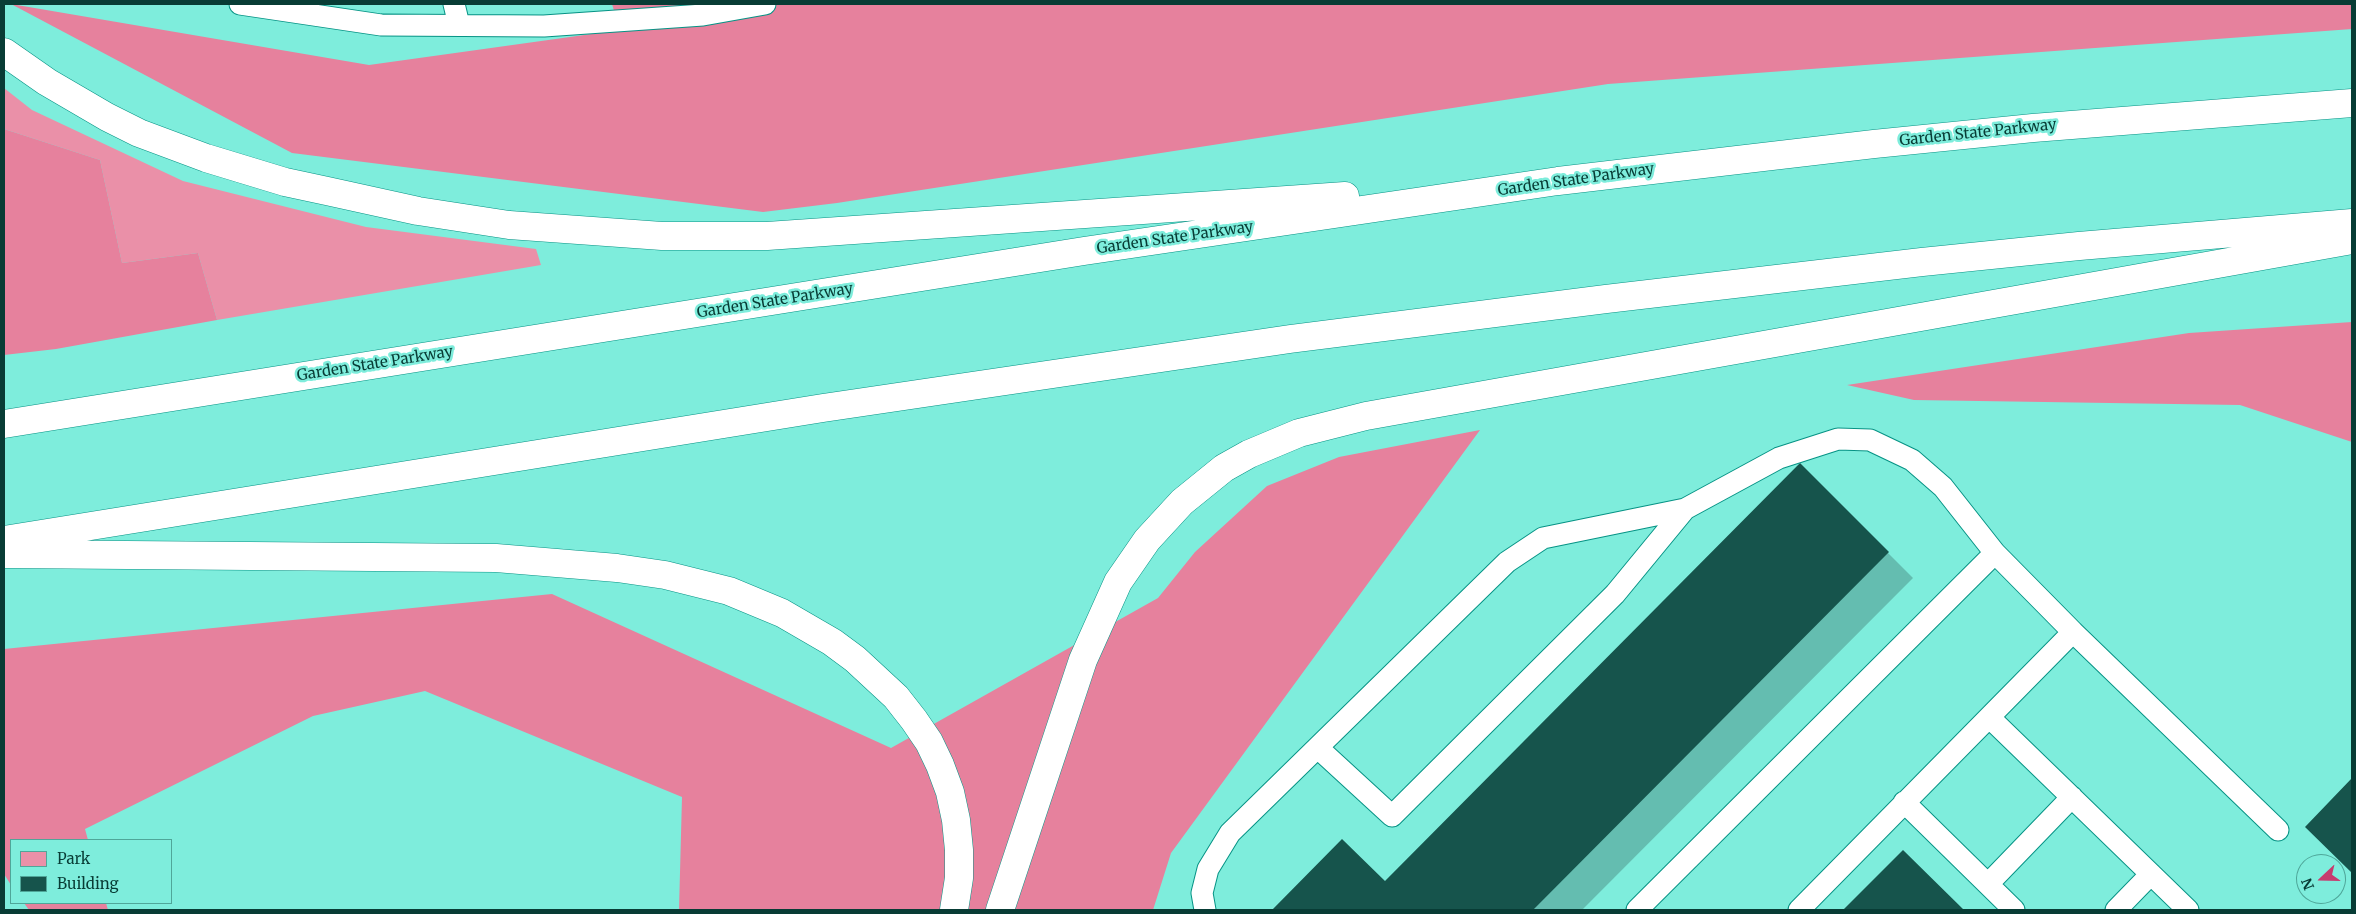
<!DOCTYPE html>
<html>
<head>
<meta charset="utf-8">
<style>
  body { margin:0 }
  #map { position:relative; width:2356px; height:914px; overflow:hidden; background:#7eeddc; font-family:Merriweather,serif }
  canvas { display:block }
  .frame { position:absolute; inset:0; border:5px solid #083c35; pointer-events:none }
  .legend { position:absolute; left:10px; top:839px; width:162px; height:65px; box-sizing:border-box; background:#7eeddc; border:1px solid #4fa699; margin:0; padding:6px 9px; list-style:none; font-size:15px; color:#083c35 }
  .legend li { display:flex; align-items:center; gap:10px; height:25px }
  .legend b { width:25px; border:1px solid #4fa699 }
  .north { position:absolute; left:2296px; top:854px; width:50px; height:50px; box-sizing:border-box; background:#7eeddc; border:1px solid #4fa699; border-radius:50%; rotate:249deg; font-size:14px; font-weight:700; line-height:20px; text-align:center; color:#083c35 }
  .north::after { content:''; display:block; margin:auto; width:18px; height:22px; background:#c73b6e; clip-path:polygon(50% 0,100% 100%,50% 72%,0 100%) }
</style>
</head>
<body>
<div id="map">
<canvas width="2356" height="914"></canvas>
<div class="frame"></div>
<ul class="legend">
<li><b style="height:14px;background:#ea90a8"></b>Park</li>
<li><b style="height:14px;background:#16544c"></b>Building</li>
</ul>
<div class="north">N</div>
</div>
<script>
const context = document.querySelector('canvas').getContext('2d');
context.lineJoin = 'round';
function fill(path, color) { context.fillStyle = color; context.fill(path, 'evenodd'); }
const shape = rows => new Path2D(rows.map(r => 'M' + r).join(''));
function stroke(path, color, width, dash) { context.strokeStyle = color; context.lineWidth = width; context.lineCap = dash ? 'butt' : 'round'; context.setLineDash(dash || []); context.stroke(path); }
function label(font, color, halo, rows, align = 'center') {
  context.font = font + ' Merriweather,serif'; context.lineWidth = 5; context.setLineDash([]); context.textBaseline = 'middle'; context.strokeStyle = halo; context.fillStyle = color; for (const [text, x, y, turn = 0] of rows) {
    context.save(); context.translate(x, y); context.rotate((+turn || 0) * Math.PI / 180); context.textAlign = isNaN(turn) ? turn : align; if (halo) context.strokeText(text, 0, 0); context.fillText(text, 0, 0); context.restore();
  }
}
fill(shape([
  [4,88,32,110,183,181,366,227,536,249,541,265,217,320,198,253,122,263,100,160,4,129]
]), '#ea90a8');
fill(shape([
  [11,4,369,65,620,30,612,4,2352,4,2352,29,1608,84,837,203,763,212,292,153],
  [4,129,100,160,122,263,198,253,217,320,56,349,4,355],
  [2352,322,2352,442,2240,405,1914,400,1847,385,2189,333],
  [1480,430,1171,853,1153,910,679,910,682,797,425,691,313,716,85,829,88,840,11,840,11,885,4,874,4,649,552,594,891,748,1158,598,1195,552,1267,486,1339,457],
  [24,903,106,903,108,910,29,910]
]), '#e6819d');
fill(shape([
  [1800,465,1913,578,1582,910,1273,910,1342,841,1385,883],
  [2352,780,2352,872,2307,827],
  [1903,851,1962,910,1844,910]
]), '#0003');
fill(shape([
  [1800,463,1889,552,1533,910,1272,910,1342,839,1385,881],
  [2352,778,2352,873,2305,827],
  [1903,850,1964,910,1843,910]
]), '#16544c');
const service = shape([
  [240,4,381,25,544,26,703,15,765,4],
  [454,4,459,25],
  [1990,718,2188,910],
  [1318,748,1392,816,1615,594,1685,509],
  [1904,802,2014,910],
  [1988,884,2072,797],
  [1205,910,1202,893,1208,869,1230,833,1507,562,1543,538,1685,509,1779,458,1838,439,1870,440,1912,460,1943,487,1995,553,2073,632,2278,830],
  [1637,910,1995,553],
  [1799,910,2073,632],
  [2116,910,2151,874]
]);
const motorway = shape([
  [4,52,47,82,107,117,139,133,206,158,285,182,327,191,418,211,509,225,662,236,767,236,1345,196],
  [4,424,1084,251,1558,181,1874,144,2033,128,2352,103],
  [4,540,823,408,1290,339,1606,299,1922,262,2079,246,2352,223],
  [4,554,496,558,617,568,665,575,729,591,782,613,832,642,855,659,896,697,914,720,929,742,940,765,950,792,956,820,959,850,959,878,954,910],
  [1000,910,1083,660,1118,582,1147,540,1182,502,1224,468,1249,454,1299,433,1366,416,2352,240]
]);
stroke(service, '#069385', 23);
stroke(motorway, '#069385', 29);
stroke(service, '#fff', 21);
stroke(motorway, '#fff', 28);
label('15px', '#083c35', '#7eeddc', [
  ["Garden State Parkway",1978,133,-6],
  ["Garden State Parkway",1576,180,-8],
  ["Garden State Parkway",1175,238,-8],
  ["Garden State Parkway",775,301,-9],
  ["Garden State Parkway",375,364,-9]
]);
</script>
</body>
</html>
